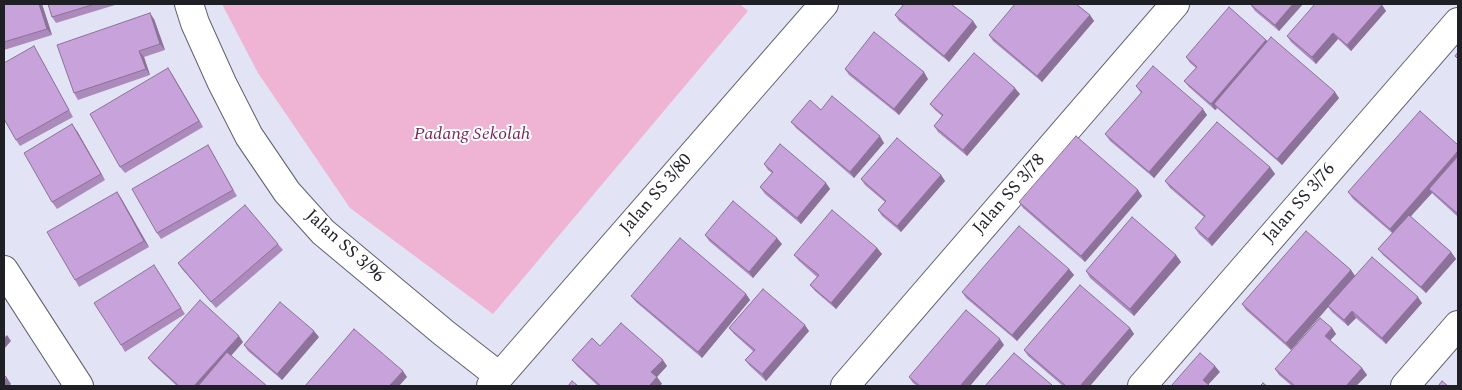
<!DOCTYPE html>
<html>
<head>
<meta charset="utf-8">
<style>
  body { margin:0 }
  #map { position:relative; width:1462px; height:390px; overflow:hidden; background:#e2e3f4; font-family:Spectral,serif }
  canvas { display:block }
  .frame { position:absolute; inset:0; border:5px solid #1f2026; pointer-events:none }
</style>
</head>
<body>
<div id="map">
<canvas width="1462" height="390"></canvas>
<div class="frame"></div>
</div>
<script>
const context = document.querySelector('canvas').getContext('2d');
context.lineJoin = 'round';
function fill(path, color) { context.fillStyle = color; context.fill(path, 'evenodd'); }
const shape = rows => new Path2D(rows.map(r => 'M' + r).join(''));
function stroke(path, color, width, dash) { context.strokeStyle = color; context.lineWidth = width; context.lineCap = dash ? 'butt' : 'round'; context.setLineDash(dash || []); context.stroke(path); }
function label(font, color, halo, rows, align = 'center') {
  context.font = font + ' Spectral,serif'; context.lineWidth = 4; context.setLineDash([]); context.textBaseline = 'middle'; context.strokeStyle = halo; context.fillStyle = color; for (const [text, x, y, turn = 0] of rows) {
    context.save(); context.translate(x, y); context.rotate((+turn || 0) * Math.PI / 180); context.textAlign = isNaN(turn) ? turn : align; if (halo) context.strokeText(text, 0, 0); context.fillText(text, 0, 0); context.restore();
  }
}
fill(shape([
  [222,4,740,4,748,11,493,314,350,208,258,73]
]), '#efb4d4');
const minor = shape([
  [189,4,195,23,222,83,249,136,287,192,323,232,444,333,499,376],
  [4,270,79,386],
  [491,386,824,4],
  [845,386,1175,4],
  [1142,386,1458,22],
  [1405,386,1458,325]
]);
stroke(minor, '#5f606e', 30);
stroke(minor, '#fff', 28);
fill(shape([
  [4,4,42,4,52,35,4,50],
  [48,4,115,4,115,5,56,23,52,17],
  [1250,4,1303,4,1279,31,1255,11],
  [1382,5,1386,11,1351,51,1338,39,1316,64,1291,42,1287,36],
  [895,15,973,21,977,27,949,62,899,21],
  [1090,15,1094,21,1042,82,993,41,989,35],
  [154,19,165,50,144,57,150,75,78,100,74,93],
  [1266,40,1339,98,1282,165,1217,108,1215,110,1189,87,1184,81,1196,68,1190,63,1186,57],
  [38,53,73,117,20,146,16,140],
  [845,69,928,79,899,115,849,75],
  [172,74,203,127,125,173,120,167],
  [1136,86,1207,115,1154,178,1110,141,1105,134,1141,93],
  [1020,94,967,156,938,132,934,126,942,116,935,110,930,104],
  [821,110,884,143,854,178,796,128,791,122],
  [77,131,105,180,57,209,52,202],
  [208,145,237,196,161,239,157,233],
  [1458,145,1458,217,1434,195,1432,193,1410,216,1451,252,1456,259,1426,293,1383,255,1378,249,1392,233,1353,199,1348,192],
  [764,164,826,183,830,189,801,224,765,194,760,187,772,173,768,170],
  [1270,167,1275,174,1212,246,1199,234,1195,228,1204,217,1170,188,1165,181],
  [941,175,945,181,901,232,882,216,878,210,885,202,865,185,861,179],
  [1138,190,1142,196,1085,262,1023,208,1019,202],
  [117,192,121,198,149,247,79,287,75,280],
  [705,235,782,244,753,278,709,241],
  [278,244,283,250,216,308,182,269,178,263],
  [877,248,882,254,836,309,815,291,810,285,817,277,799,261,794,255],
  [1176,255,1181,262,1134,316,1090,278,1086,271],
  [1069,269,1074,275,1017,341,966,298,962,292],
  [1351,270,1355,276,1422,303,1386,344,1356,318,1348,326,1332,312,1328,307,1291,350,1246,310,1242,304],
  [158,271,185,314,125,352,121,345],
  [746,294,750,300,702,358,636,302,631,296],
  [729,328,809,331,766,381,750,366,745,360,753,351,734,334],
  [1130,328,1134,334,1090,386,1063,386,1028,356,1024,350],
  [1332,328,1336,334,1330,340,1362,368,1367,375,1356,386,1292,386,1279,375,1275,369],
  [319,337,282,380,248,351,244,345],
  [243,342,231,356,267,386,177,386,153,364,148,358],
  [1004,345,970,386,917,386,913,383,909,377],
  [600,346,667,366,657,377,662,384,659,386,598,386,577,366,572,360]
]), '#ac8bbc');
fill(shape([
  [39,4,42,4,52,35,47,29],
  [1293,4,1303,4,1279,31,1275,25],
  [1382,5,1386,11,1351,51,1347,45],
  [150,13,154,19,165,50,160,44],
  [1090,15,1094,21,1042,82,1037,76],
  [973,21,977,27,949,62,944,56],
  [1333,33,1338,39,1316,64,1312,57],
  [1266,40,1271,46,1214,104,1217,109,1215,110,1211,104],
  [139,51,144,57,150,75,146,69],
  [168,68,172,74,203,127,199,121],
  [924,72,928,79,899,115,894,109],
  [1015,88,1020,94,967,156,963,150],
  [1335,92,1339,98,1282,165,1277,159],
  [1203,109,1207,115,1154,178,1149,172],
  [72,124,77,131,105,180,101,174],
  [880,136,884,143,854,178,850,172],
  [1458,151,1458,162,1429,189,1432,193,1394,235,1390,229],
  [1270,167,1275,174,1212,246,1208,239],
  [941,175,945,181,901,232,897,226],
  [826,183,830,189,801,224,797,218],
  [1138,190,1142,196,1085,262,1081,256],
  [117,192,121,198,149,247,144,241],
  [777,238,782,244,753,278,749,272],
  [877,248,882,254,836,309,831,303],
  [1451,252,1456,259,1426,293,1421,287],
  [1176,255,1181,262,1134,316,1130,309],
  [1069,269,1074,275,1017,341,1012,335],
  [1351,270,1355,276,1291,350,1286,343],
  [746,294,750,300,702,358,698,352],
  [1418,297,1422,303,1386,344,1382,338],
  [1352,311,1356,318,1348,326,1344,320],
  [805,325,809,331,766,381,762,374],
  [1130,328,1134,334,1090,386,1080,386],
  [1332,328,1336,334,1329,342,1325,336],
  [314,331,319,337,282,380,277,374],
  [7,335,11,341,4,349,4,338],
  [239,336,243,342,204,386,194,386],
  [1000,339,1004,345,970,386,960,386],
  [663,360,667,366,656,378,651,372],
  [1215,366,1220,372,1207,386,1203,380],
  [1362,368,1367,375,1356,386,1346,386],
  [403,371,407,377,399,386,389,386],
  [657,377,662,384,659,386,649,386],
  [7,378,11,384,9,386,4,386,4,381]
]), '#8c7199');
const building = shape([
  [4,4,39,4,47,29,4,42,4,4],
  [48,4,95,4,52,17,48,4],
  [904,4,951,4,973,21,944,56,895,15,904,4],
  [1015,4,1076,4,1090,15,1037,76,989,35,1015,4],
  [1250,4,1293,4,1275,25,1250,4],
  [1315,4,1381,4,1382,5,1347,45,1333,33,1312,57,1287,36,1315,4],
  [1229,7,1266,40,1211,104,1184,81,1197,67,1186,57,1229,7],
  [150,13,160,44,139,51,146,69,74,93,57,45,150,13],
  [874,32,924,72,894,109,845,69,874,32],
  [1271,37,1335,92,1277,159,1214,104,1271,37],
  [34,46,69,110,16,140,4,119,4,63,34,46],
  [1458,52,1458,59,1455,56,1458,52],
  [974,53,1015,88,963,150,934,126,943,115,930,104,974,53],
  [1153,66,1203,109,1149,172,1105,134,1142,92,1136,86,1153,66],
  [168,68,199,121,120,167,90,114,168,68],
  [832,96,880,136,850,172,791,122,810,100,821,110,832,96],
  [1420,111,1458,145,1458,151,1390,229,1348,192,1420,111],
  [1217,122,1270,167,1208,239,1195,228,1205,216,1165,181,1217,122],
  [72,124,101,174,52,202,24,153,72,124],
  [1076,136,1138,190,1081,256,1019,202,1076,136],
  [897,138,941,175,897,226,878,210,886,201,861,179,897,138],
  [780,144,826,183,797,218,760,187,773,172,764,164,780,144],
  [208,145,233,190,157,233,132,189,208,145],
  [1458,156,1458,214,1429,189,1458,156],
  [117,192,144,241,75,280,47,232,117,192],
  [733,201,777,238,749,272,705,235,733,201],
  [245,205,278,244,211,302,178,263,245,205],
  [832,210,877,248,831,303,810,285,819,275,794,255,832,210],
  [1409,215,1451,252,1421,287,1378,249,1409,215],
  [1132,217,1176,255,1130,309,1086,271,1132,217],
  [1019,226,1069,269,1012,335,962,292,1019,226],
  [1306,231,1351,270,1286,343,1242,304,1306,231],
  [680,238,746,294,698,352,631,296,680,238],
  [1372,257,1418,297,1382,338,1352,311,1344,320,1328,306,1372,257],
  [154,265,181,308,121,345,94,303,154,265],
  [1080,285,1130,328,1080,386,1066,386,1024,350,1080,285],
  [763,289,805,325,762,374,745,360,755,350,729,328,763,289],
  [200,300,239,336,194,386,179,386,148,358,200,300],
  [280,302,314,331,277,374,244,345,280,302],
  [966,310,1000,339,960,386,920,386,909,377,966,310],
  [1320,318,1332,328,1325,336,1362,368,1346,386,1295,386,1275,369,1320,318],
  [621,323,663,360,651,372,657,377,649,386,601,386,572,360,592,338,600,346,621,323],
  [354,329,403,371,389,386,305,386,354,329],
  [227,352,267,386,198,386,227,352],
  [1014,353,1052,385,1051,386,985,386,1014,353],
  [1200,353,1215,366,1203,380,1210,386,1171,386,1200,353],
  [4,375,7,378,4,381,4,375],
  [572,381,578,386,568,386,572,381],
  [1442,381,1448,386,1438,386,1442,381],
  [1263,383,1267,386,1260,386,1263,383]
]);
fill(building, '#c8a2db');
stroke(building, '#8c7199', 1);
label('italic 18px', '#762a5a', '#fff', [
  ["Padang Sekolah",472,135]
]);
label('18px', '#1f2026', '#fff', [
  ["Jalan SS 3/80",657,195,-49],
  ["Jalan SS 3/78",1010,195,-49],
  ["Jalan SS 3/76",1300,204,-49],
  ["Jalan SS 3/96",344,247,42]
]);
</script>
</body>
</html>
